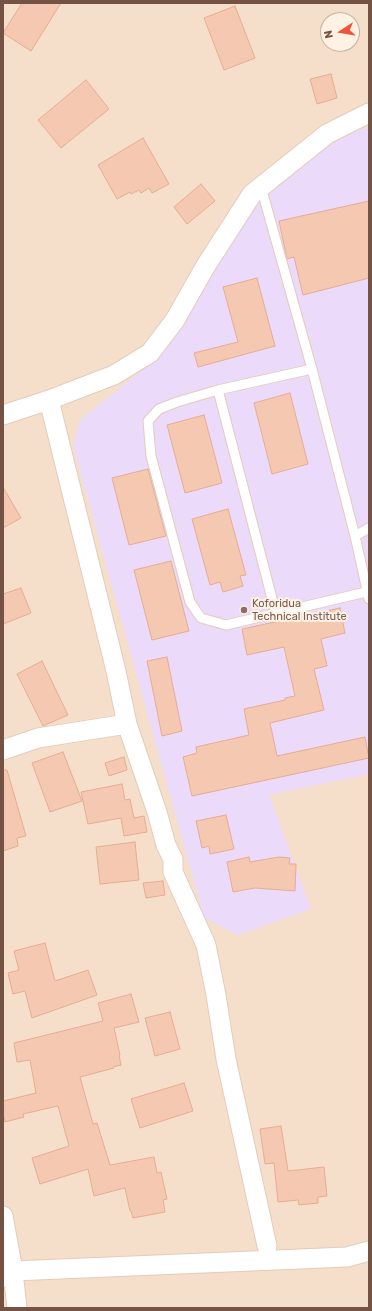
<!DOCTYPE html>
<html>
<head>
<meta charset="utf-8">
<style>
  body { margin:0 }
  #map { position:relative; width:372px; height:1311px; overflow:hidden; background:#feeedc; font-family:Rubik,sans-serif }
  canvas { display:block }
  .frame { position:absolute; inset:0; border:4px solid #745244; pointer-events:none }
  .north { position:absolute; left:320px; top:12px; width:40px; height:40px; box-sizing:border-box; background:#fff2e4; border:1px solid #c7b2a4; border-radius:50%; rotate:258deg; font-size:11px; font-weight:700; line-height:16px; text-align:center; color:#745244 }
  .north::after { content:''; display:block; margin:auto; width:14px; height:18px; background:#f15338; clip-path:polygon(50% 0,100% 100%,50% 72%,0 100%) }
</style>
</head>
<body>
<div id="map">
<canvas width="372" height="1311"></canvas>
<div class="frame"></div>
<div class="north">N</div>
</div>
<script>
const context = document.querySelector('canvas').getContext('2d');
context.lineJoin = 'round';
function fill(path, color) { context.fillStyle = color; context.fill(path, 'evenodd'); }
const shape = rows => new Path2D(rows.map(r => 'M' + r).join(''));
function stroke(path, color, width, dash) { context.strokeStyle = color; context.lineWidth = width; context.lineCap = dash ? 'butt' : 'round'; context.setLineDash(dash || []); context.stroke(path); }
function label(font, color, halo, rows, align = 'center') {
  context.font = font + ' Rubik,sans-serif'; context.lineWidth = 4; context.setLineDash([]); context.textBaseline = 'middle'; context.strokeStyle = halo; context.fillStyle = color; for (const [text, x, y, turn = 0] of rows) {
    context.save(); context.translate(x, y); context.rotate((+turn || 0) * Math.PI / 180); context.textAlign = isNaN(turn) ? turn : align; if (halo) context.strokeText(text, 0, 0); context.fillText(text, 0, 0); context.restore();
  }
}
fill(shape([
  [3,3,369,3,369,1308,3,1308],
  [328,20,352,20,352,44,328,44]
]), '#f6dfca');
fill(shape([
  [369,127,369,774,269,795,311,909,238,935,204,918,73,446,80,420,151,363,264,193,336,138]
]), '#ebdaf9');
const building = shape([
  [22,3,61,3,31,51,3,33,22,3],
  [235,6,255,58,224,70,204,18,235,6],
  [331,74,337,98,317,104,310,79,331,74],
  [86,80,109,109,61,148,38,120,86,80],
  [143,138,169,184,152,193,149,188,141,193,139,190,131,194,130,192,117,199,98,165,143,138],
  [201,184,215,201,187,224,174,207,201,184],
  [369,201,369,278,303,295,294,257,287,259,279,221,369,201],
  [257,278,275,346,198,367,194,353,238,342,223,287,257,278],
  [290,393,308,464,272,474,254,403,290,393],
  [204,415,222,483,185,493,167,425,204,415],
  [148,469,166,536,129,545,112,478,148,469],
  [3,487,21,518,3,528,3,487],
  [228,509,246,575,240,576,243,586,223,592,220,582,210,585,192,519,228,509],
  [171,561,189,631,152,640,134,570,171,561],
  [21,588,31,613,3,624,3,594,21,588],
  [340,608,345,633,321,639,327,666,314,669,324,710,270,723,277,756,365,737,369,758,192,796,183,757,197,753,196,747,249,735,244,709,285,700,285,698,295,696,284,647,247,655,242,629,340,608],
  [167,657,182,731,162,736,147,661,167,657],
  [42,661,68,715,43,726,17,674,42,661],
  [63,752,82,801,50,812,32,763,63,752],
  [124,757,127,770,109,776,105,763,124,757],
  [3,770,7,770,26,836,17,838,18,846,3,851,3,770],
  [122,784,125,800,130,799,134,818,144,816,147,832,124,836,121,818,88,824,81,792,122,784],
  [226,815,234,849,210,854,209,846,202,848,196,821,226,815],
  [135,842,139,880,100,884,96,847,135,842],
  [249,857,250,862,279,857,290,858,289,864,296,864,295,891,255,888,233,892,227,862,249,857],
  [163,881,165,895,146,898,143,883,163,881],
  [45,943,55,981,88,970,97,995,32,1018,25,991,13,994,8,973,19,970,14,951,45,943],
  [131,994,139,1022,114,1028,120,1055,119,1055,121,1065,113,1067,114,1068,80,1077,93,1124,97,1123,110,1165,154,1157,157,1173,161,1172,167,1199,163,1200,165,1212,133,1218,131,1211,130,1211,125,1188,94,1196,88,1169,40,1184,32,1158,69,1146,58,1106,23,1114,24,1117,5,1122,3,1114,3,1101,36,1093,30,1060,17,1062,14,1043,103,1021,98,1003,131,994],
  [170,1012,180,1049,155,1056,145,1018,170,1012],
  [184,1083,193,1111,140,1128,131,1099,184,1083],
  [281,1126,288,1171,324,1167,327,1196,318,1197,318,1203,299,1205,298,1200,278,1202,274,1163,265,1164,260,1129,281,1126]
]);
fill(building, '#f5c8b2');
stroke(building, '#e8ac92', 1);
const lane = shape([
  [261,187,312,369,355,536,369,599],
  [312,369,218,390,177,402,159,409,148,421,151,456,190,602,201,618,226,625,366,592],
  [218,390,276,614],
  [355,536,369,528]
]);
const street = shape([
  [3,415,49,400],
  [127,724,157,812,166,845,173,859,173,872,206,945,216,995,226,1059,267,1246],
  [3,750,38,738,127,724,116,671,49,400,114,375,150,353,175,320,205,267,252,194,327,134,369,113],
  [3,1216,13,1271,17,1308],
  [3,1277,13,1271,347,1257,369,1251]
]);
stroke(lane, '#e4cbbb', 11);
stroke(street, '#e4cbbb', 21);
stroke(lane, '#fff', 9);
stroke(street, '#fff', 19);
for (const [x, y, r, color] of [
  [244,610,4,"#8d6e63"]
]) { const dot = new Path2D(); dot.arc(x, y, r, 0, 2 * Math.PI); context.fillStyle = color; context.fill(dot); stroke(dot, '#fff2e4', 1.5); }
label('11px', '#785e54', '#fff2e4', [
  ["Koforidua",252,604],
  ["Technical Institute",252,617]
], 'left');
</script>
</body>
</html>
